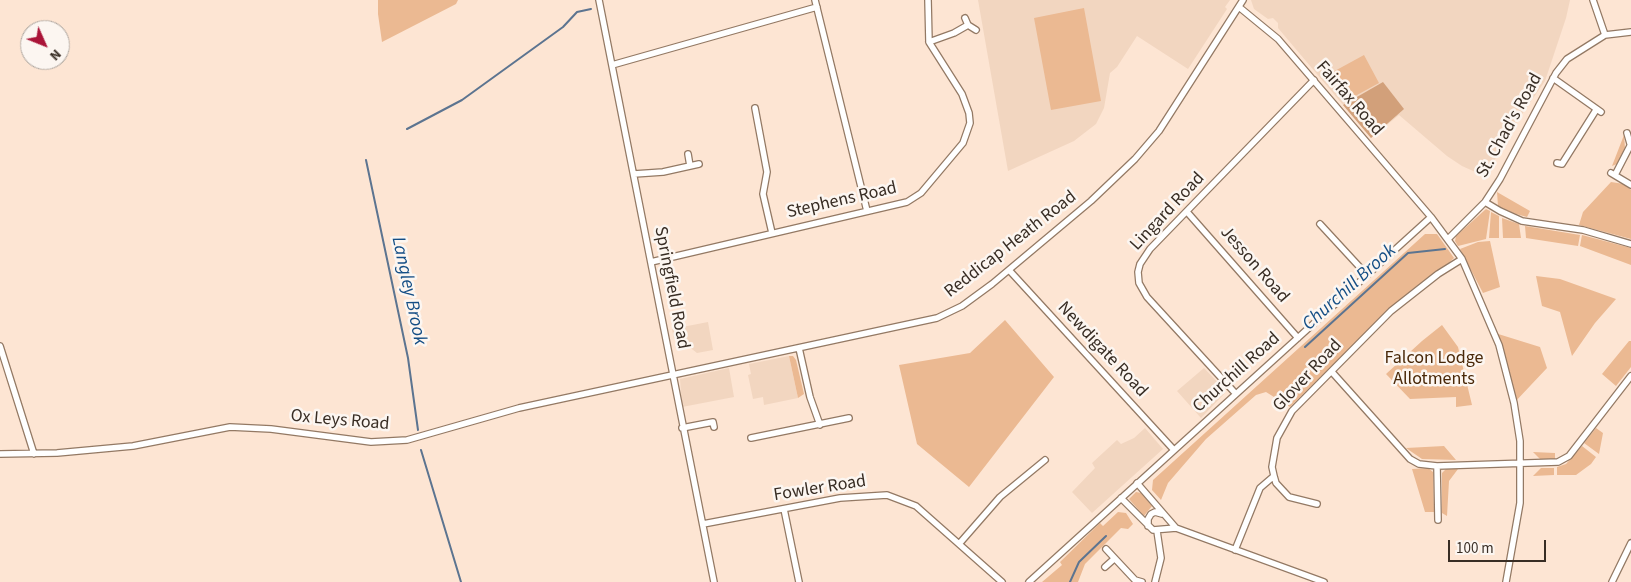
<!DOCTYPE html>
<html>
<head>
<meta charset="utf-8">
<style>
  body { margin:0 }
  #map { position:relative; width:1631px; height:582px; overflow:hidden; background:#fde5d3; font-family:"Source Sans 3",sans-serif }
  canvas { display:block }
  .north { position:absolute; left:20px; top:20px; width:50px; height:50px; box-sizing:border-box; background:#fcf6f1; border:1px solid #aea69f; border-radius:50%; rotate:134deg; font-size:14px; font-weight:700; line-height:20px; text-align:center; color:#382d24 }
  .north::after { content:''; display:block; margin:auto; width:18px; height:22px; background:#aa1438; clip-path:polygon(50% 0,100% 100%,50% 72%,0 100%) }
  .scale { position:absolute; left:1448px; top:540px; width:98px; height:22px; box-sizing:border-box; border:2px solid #382d24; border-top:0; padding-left:6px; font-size:15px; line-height:18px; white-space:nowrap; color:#382d24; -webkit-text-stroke:4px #fcf6f1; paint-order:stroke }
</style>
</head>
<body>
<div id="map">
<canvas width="1631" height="582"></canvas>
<div class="north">N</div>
<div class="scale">100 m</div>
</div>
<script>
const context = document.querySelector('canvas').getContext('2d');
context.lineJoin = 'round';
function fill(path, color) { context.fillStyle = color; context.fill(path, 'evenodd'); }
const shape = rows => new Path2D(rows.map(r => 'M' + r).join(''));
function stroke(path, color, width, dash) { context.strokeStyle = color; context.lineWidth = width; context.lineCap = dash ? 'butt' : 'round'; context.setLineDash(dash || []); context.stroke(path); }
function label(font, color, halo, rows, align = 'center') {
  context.font = font + ' "Source Sans 3",sans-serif'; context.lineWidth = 5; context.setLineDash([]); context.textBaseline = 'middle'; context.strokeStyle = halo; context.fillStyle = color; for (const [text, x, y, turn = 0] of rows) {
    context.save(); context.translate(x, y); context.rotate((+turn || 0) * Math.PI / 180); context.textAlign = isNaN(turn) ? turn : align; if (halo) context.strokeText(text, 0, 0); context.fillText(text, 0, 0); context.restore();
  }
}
fill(shape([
  [978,0,1230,0,1225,7,1227,9,1188,69,1137,36,1117,67,1110,73,1104,108,1096,124,1074,141,1008,171],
  [1251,0,1570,0,1566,18,1545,81,1514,126,1504,148,1482,175,1462,166,1447,156,1399,115,1371,138,1278,28,1278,23,1273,18,1268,19,1254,9],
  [708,322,713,350,697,353,679,339,674,339,672,329],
  [789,356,798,398,764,405,763,397,753,399,748,375,751,374,749,364],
  [729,368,734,397,682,407,680,379],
  [1204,368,1224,389,1225,393,1201,418,1177,391],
  [1145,428,1163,449,1092,513,1072,492,1095,468,1092,463,1117,440,1121,444,1134,438]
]), '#f2d6c0');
fill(shape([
  [378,0,458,0,456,4,382,42,378,14],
  [1084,8,1101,101,1051,110,1034,18],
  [1364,55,1379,83,1346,101,1331,73],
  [1624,135,1625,148,1617,164,1612,166],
  [1611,182,1624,184,1631,190,1631,239,1579,225,1583,212],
  [1497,192,1530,211,1527,217,1516,214,1498,206],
  [1486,209,1490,211,1486,239,1458,246,1455,241,1456,236],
  [1491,212,1499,216,1499,238,1489,238],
  [1502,218,1519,224,1521,238,1503,238],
  [1525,226,1580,235,1578,246,1526,238],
  [1425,234,1437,234,1454,258,1450,262,1391,308,1290,407,1266,392,1256,395,1206,439,1168,483,1161,500,1152,490,1153,480],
  [1582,235,1631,248,1631,265,1580,246],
  [1490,241,1500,287,1483,293,1460,249,1478,242],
  [1536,276,1560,279,1616,299,1595,323,1572,356,1560,312,1542,306],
  [1005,320,1054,377,969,487,917,444,899,365,970,353],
  [1442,325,1458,347,1472,405,1456,407,1456,397,1410,399,1386,374,1422,341],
  [1495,333,1540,347,1547,368,1514,403],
  [1629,341,1631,341,1631,367,1616,386,1602,374],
  [789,356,793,356,796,360,804,394,798,398],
  [1596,428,1603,433,1599,454,1584,443],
  [1444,446,1456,460,1422,459,1406,448],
  [1582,446,1596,457,1591,464,1576,475,1557,475,1557,467,1566,464],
  [1533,452,1555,453,1555,459,1541,460],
  [1428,468,1433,472,1434,512,1425,512,1412,469],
  [1541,468,1554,468,1554,475,1533,476],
  [1446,469,1458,469,1449,481,1447,516,1442,513,1442,473],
  [1136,492,1141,493,1152,506,1144,516,1129,499],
  [1118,512,1126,513,1133,524,1128,529,1121,528,1085,564,1078,582,1042,582,1062,565,1060,562,1100,523,1103,526]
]), '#ebb992');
fill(shape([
  [1383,82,1404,109,1371,138,1343,105]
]), '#d2a07a');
stroke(shape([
  [407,129,462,100,563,27,577,12,591,9],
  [366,160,408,358,418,430],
  [1305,347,1408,253,1445,249],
  [421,450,461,582],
  [1070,582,1079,562,1106,536]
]), '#5c7490', 2);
const minor = shape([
  [599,0,714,582],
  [815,0,867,211],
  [1593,0,1605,35],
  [1239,7,1278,39,1431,217,1462,259,1499,345,1514,403,1520,441,1520,503,1506,582],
  [965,18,968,25,976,30],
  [929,42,954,33,968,25],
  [612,65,817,7],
  [1553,78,1601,112],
  [755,108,767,172,763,194,772,233],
  [1627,133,1631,147],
  [688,154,690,166],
  [1557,163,1562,164,1596,110],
  [1611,173,1631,185],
  [634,174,663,172,699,164],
  [1615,175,1630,146],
  [1485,202,1500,211,1522,221,1583,230,1631,244],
  [1188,213,1298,338],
  [1320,224,1367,275],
  [1448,239,1485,202,1500,179,1556,73,1567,59,1605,35,1631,32],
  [651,262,907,202,921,193,963,143,970,123,969,113,962,94,929,42,928,0],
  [1009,270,1174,450],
  [0,346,34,454],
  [799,348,810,397,820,425],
  [1332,372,1410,459,1419,464,1437,466,1558,462,1569,456,1631,376],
  [1236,394,1147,297,1139,283,1138,272,1140,264,1150,249,1314,80],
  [682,428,713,422,714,427],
  [751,438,849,418],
  [0,454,57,453,133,446,230,427,271,429,371,442,407,440,519,408,937,318,962,306,992,284,1091,201,1135,159,1159,131,1243,0],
  [1437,466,1438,520],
  [1274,476,1276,483,1289,497,1317,504],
  [1137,483,1176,528],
  [1121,498,1153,530,1176,528,1324,582],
  [784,509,799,582],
  [703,524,840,498,887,495,916,506,1002,582],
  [1148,526,1148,519,1151,514,1155,512,1162,514],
  [959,544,1000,497,1045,460],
  [1106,549,1135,580,1142,582],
  [1235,550,1260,488,1274,476,1272,467,1277,438,1292,411,1391,311,1438,274,1462,259],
  [1105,567,1114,559],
  [1029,582,1431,217],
  [1155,582,1161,558,1157,531],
  [1612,582,1631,543]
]);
stroke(minor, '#937964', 8);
stroke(minor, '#fff', 5.5);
label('18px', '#382d24', '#fcf6f1', [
  ["Fairfax Road",1349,99,49],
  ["St. Chad's Road",1510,126,-61],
  ["Stephens Road",842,201,-13],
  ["Lingard Road",1168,212,-47],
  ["Reddicap Heath Road",1011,245,-38],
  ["Jesson Road",1254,265,49],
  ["Springfield Road",671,288,79],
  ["Newdigate Road",1102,350,47],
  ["Churchill Road",1237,373,-42],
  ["Glover Road",1308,376,-47],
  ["Ox Leys Road",340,421,5],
  ["Fowler Road",820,489,-9]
]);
label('18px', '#492808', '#fcf6f1', [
  ["Falcon Lodge",1434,359],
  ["Allotments",1434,380]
]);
label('italic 19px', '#144e85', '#fcf6f1', [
  ["Churchill Brook",1350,288,-42],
  ["Langley Brook",408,291,78]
]);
</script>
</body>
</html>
